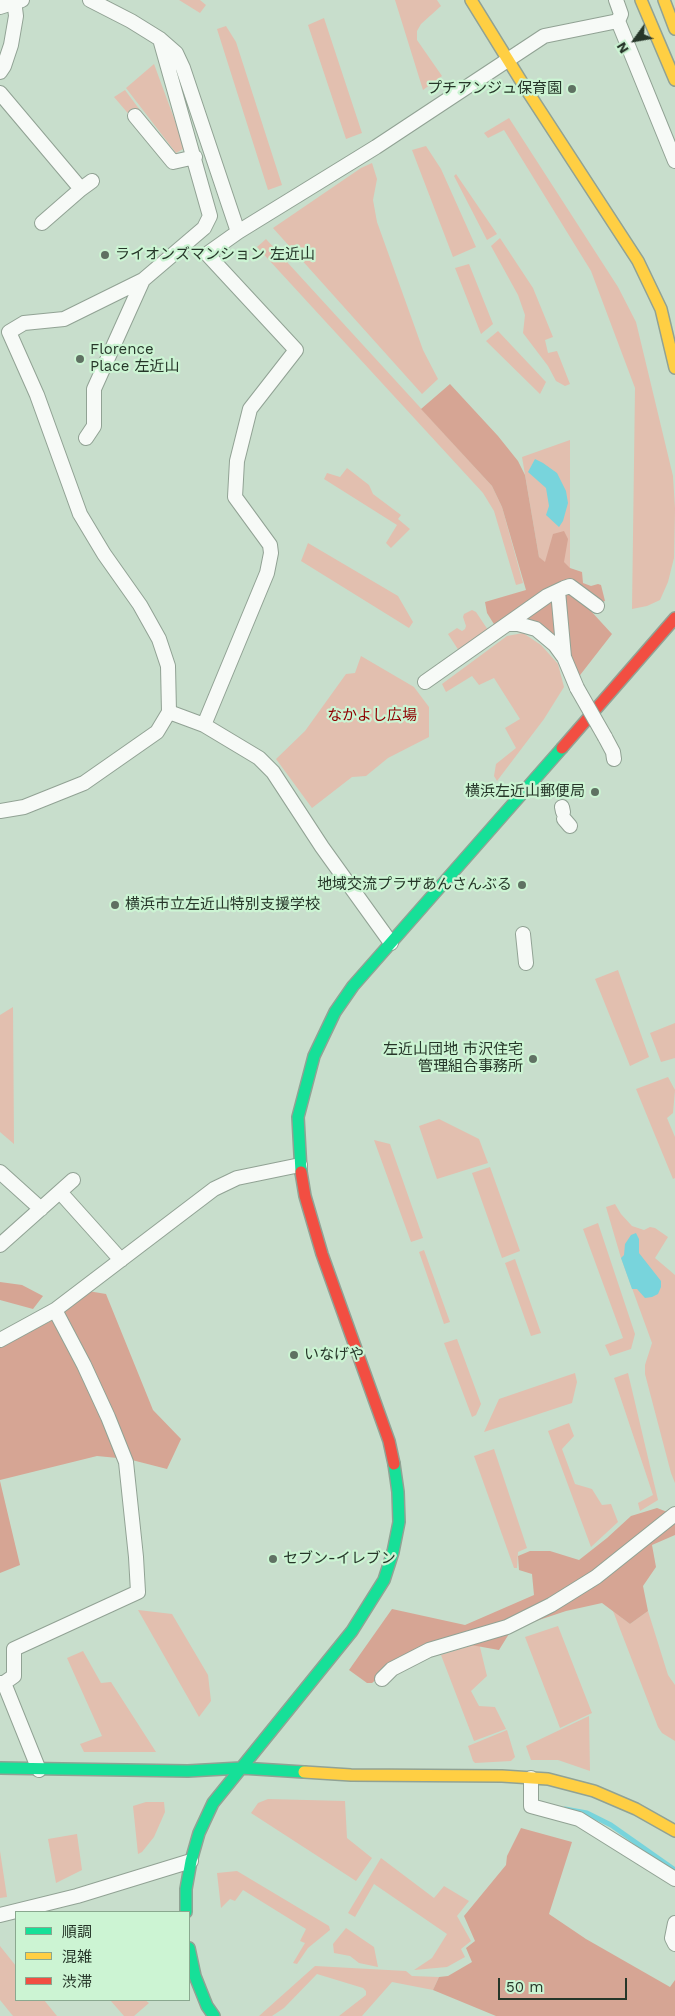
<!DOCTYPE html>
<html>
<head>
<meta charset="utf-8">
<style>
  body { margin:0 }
  #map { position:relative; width:675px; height:2016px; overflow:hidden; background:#c8decc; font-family:"Work Sans","Noto Sans JP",sans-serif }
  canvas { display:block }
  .legend { position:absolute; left:15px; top:1911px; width:175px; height:90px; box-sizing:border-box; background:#ccf4d3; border:1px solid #8aa88f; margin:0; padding:6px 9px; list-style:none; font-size:15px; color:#263629 }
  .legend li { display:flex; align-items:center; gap:10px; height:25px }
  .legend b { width:25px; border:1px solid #8aa88f }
  .north { position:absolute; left:610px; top:15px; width:50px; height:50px; -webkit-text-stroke:4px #ccf4d3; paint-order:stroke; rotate:238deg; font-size:14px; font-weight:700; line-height:20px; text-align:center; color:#263629 }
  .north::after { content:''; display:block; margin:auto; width:18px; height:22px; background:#263629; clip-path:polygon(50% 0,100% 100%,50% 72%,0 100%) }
  .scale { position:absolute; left:498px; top:1978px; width:129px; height:22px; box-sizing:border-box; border:2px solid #263629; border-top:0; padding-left:6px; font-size:15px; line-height:18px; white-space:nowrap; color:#263629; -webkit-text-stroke:4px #ccf4d3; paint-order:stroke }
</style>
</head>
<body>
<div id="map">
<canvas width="675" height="2016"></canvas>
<ul class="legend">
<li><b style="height:6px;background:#16e098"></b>順調</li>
<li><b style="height:6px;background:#ffcf43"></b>混雑</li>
<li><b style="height:6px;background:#f24e42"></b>渋滞</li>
</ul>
<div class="north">N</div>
<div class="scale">50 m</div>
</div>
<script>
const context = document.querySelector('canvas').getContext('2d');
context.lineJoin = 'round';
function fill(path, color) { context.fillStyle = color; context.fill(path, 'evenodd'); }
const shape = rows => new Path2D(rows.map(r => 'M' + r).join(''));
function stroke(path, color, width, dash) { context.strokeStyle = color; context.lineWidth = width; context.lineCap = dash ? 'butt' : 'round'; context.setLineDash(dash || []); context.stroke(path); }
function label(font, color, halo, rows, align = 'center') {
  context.font = font + ' "Work Sans","Noto Sans JP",sans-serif'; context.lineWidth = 4.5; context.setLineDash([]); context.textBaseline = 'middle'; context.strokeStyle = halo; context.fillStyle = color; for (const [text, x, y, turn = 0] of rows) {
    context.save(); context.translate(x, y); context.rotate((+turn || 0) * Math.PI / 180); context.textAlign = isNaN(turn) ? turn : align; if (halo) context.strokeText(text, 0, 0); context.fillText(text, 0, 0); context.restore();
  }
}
fill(shape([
  [179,0,200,0,206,5,200,13],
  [395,0,437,0,441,6,421,24,417,31,417,40,442,76,423,90],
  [324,18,362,133,346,139,308,25],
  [226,26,236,42,282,185,268,190,217,29],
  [154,64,185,148,176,153,126,88],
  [125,90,174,156,168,160,114,97],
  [509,118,618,287,636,322,673,476,675,509,674,558,668,582,660,600,647,606,632,609,635,388,591,271,504,130,488,138,484,133],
  [426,146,441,169,476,247,453,257,412,150],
  [372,163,377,179,373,200,377,222,423,350,438,379,422,394,273,228,361,168],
  [456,174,497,234,487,240,454,176],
  [500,238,533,288,553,337,545,340,548,353,557,351,570,384,565,386,556,381,548,366,523,333,525,315,518,295,491,246],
  [266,239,492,486,502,507,523,583,516,585,494,511,483,493,257,247],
  [469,264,493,324,481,334,455,268],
  [498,331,546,382,540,394,486,341],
  [570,440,570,568,545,563,539,557,522,457],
  [347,468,369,485,373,494,401,515,398,519,410,529,391,548,386,543,397,525,324,479,327,473,340,477],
  [308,543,398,596,413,622,409,628,301,561],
  [472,610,476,612,490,633,461,654,448,634,457,628,462,631,465,629,466,626,463,617,464,614],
  [523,633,541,645,558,664,564,687,544,719,497,781,494,776,496,764,516,748,505,728,520,719,494,678,479,685,472,676,446,692,442,684,507,636],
  [361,656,414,687,429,707,429,737,388,758,366,776,352,777,312,808,276,759,305,731,346,674,355,673],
  [618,970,649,1057,630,1066,595,979],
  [13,1007,14,1144,0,1132,0,1015],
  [675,1023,675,1058,661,1062,650,1033],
  [668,1077,675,1090,673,1113,667,1118,675,1137,675,1178,673,1179,636,1089],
  [439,1119,479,1139,488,1163,437,1179,419,1126],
  [374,1140,390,1144,423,1238,411,1242],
  [490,1167,520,1251,502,1258,472,1173],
  [615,1204,621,1214,632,1226,644,1230,650,1227,655,1228,668,1237,655,1258,675,1275,675,1483,671,1473,645,1374,645,1365,652,1343,621,1258,606,1207],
  [598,1223,635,1334,631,1349,610,1356,605,1345,623,1338,583,1229],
  [424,1250,450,1322,444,1324,419,1252],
  [515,1259,541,1333,531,1336,505,1263],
  [457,1339,481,1404,476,1415,472,1417,444,1343],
  [575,1373,577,1382,572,1403,484,1432,499,1399],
  [628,1373,658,1500,640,1511,638,1503,653,1495,614,1378],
  [569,1423,574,1436,562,1449,575,1484,592,1489,602,1505,611,1504,618,1522,591,1547,548,1431],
  [494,1449,527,1548,518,1552,517,1568,514,1568,474,1456],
  [138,1610,172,1614,208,1675,211,1701,199,1717],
  [613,1611,630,1624,648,1611,668,1675,675,1685,675,1741,662,1733,658,1727],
  [558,1626,592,1713,560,1728,525,1637],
  [479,1643,487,1676,471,1691,479,1706,495,1707,506,1729,474,1741,441,1655],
  [83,1651,101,1683,111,1682,156,1752,84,1752,80,1744,102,1736,67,1658],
  [589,1716,590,1771,558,1760,531,1760,526,1746],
  [507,1730,515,1757,511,1761,475,1763,473,1761,468,1746],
  [268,1799,345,1801,347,1838,372,1858,356,1881,251,1813,258,1803],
  [146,1802,164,1802,165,1812,154,1837,142,1852,138,1854,133,1806],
  [77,1834,82,1870,56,1883,48,1839],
  [0,1851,7,1897,0,1898],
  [381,1858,434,1898,444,1886,469,1901,457,1916,471,1941,461,1949,465,1957,447,1967,414,1970,432,1958,447,1934,374,1884,355,1917,348,1913],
  [237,1871,329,1926,330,1930,308,1948,297,1964,293,1963,305,1943,300,1941,306,1929,243,1890,235,1901,230,1899,221,1908,217,1873],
  [346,1928,374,1947,378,1967,359,1963,350,1956,334,1953,333,1944],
  [0,1946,16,1966,16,2000,44,2000,57,2016,13,2016,0,2000],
  [315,1966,406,1971,412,1976,439,1977,433,1990,392,1982,362,2016,339,2016,366,1995,366,1991,363,1988,317,1974,284,2008,272,2016,259,2016],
  [110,2000,145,2000,149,2003,134,2016,124,2016]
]), '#e2bfaf');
fill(shape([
  [450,384,498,436,518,461,525,475,539,557,545,562,553,534,564,531,568,539,564,562,570,568,582,572,583,583,591,586,598,584,601,585,605,601,598,603,571,583,497,629,487,613,485,602,526,590,502,507,492,486,421,409],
  [570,592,579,598,612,634,577,679,570,665,564,593],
  [556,595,559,645,526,620],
  [0,1282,22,1285,43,1296,33,1309,0,1300],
  [88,1291,106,1294,153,1410,181,1439,167,1469,128,1459,97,1456,0,1480,0,1347,49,1322],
  [0,1481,20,1565,0,1573],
  [657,1508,675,1515,675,1535,652,1545,656,1567,643,1586,648,1611,630,1624,602,1603,566,1611,512,1629,499,1650,443,1640,400,1660,372,1683,367,1683,349,1670,392,1609,465,1625,534,1595,532,1574,519,1570,518,1556,530,1551,550,1551,579,1560,607,1538,631,1516],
  [521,1828,572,1842,549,1914,586,1939,670,1987,675,1980,675,2016,496,2016,433,1990,439,1977,448,1976,472,1962,466,1948,475,1941,464,1916,506,1865,507,1856]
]), '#d6a594');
fill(shape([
  [535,459,543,463,557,473,566,491,568,503,563,521,559,527,546,515,549,506,546,488,528,472],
  [636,1233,639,1239,639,1253,661,1281,661,1287,658,1294,652,1297,645,1298,637,1289,632,1289,621,1258,624,1255,625,1244,631,1235]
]), '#78d4dc');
stroke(shape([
  [565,1809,587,1813,611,1825,675,1870]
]), '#78d4dc', 5);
const street = shape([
  [90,0,131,21,160,39,176,53,183,68,238,232],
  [616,0,621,14,618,21],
  [0,7,22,0],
  [0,72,4,66,11,45,16,16,14,0],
  [0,93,81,189,92,181],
  [135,116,173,162,195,157],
  [42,223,81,189],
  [86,438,94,426,94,389,143,280],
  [558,591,564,657,577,688],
  [509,624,518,624,536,629,555,645,563,656],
  [425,682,547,596,564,588,570,586,597,606],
  [169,712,204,725],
  [605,737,613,752,614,759],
  [562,807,563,812],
  [0,811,24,807,84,783,157,732,169,712,168,666,159,639,140,605,104,554,80,514,37,395,9,332,24,323,64,319,143,280,204,228,210,216,160,39],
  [564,819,570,826],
  [523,934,526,963],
  [391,943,322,847,273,772,259,758,204,725,267,573,271,553,270,545,235,497,237,461,250,409,296,350,207,254,238,232,376,147,544,36,618,21,675,161],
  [0,1172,41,1209],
  [60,1192,121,1260],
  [0,1245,73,1180],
  [0,1340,55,1310,214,1189,237,1178,300,1165],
  [382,1679,392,1669,429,1650,507,1627,551,1605,596,1577,675,1514],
  [0,1683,4,1683,39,1770],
  [4,1683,14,1676,14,1649,138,1592,136,1557,126,1462,108,1417,84,1365,55,1310],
  [531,1778,531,1806,579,1819,675,1879],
  [0,1915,77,1896,191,1861],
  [675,1923,672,1938,675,1944]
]);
const fast = shape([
  [301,1172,298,1117,314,1056,335,1012,353,986,562,748],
  [0,1768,188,1771,241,1768,304,1772],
  [186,1912,186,1889,191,1861,199,1833,213,1803,352,1631,384,1580,393,1552,399,1522,398,1492,394,1464],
  [189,1948,195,1976,207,2006,214,2016]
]);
const slow = shape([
  [471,0,526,89,638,261,661,309,675,368],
  [641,0,675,80],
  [664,0,675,29],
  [304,1772,351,1775,502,1776,548,1779,594,1791,636,1809,675,1831]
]);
const jam = shape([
  [562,748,675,618],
  [301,1172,305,1196,322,1254,389,1441,394,1464]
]);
stroke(street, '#91a294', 16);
stroke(fast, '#91a294', 14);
stroke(slow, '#91a294', 14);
stroke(jam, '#91a294', 14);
stroke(street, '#f7faf7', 14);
stroke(fast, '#16e098', 11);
stroke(slow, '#ffcf43', 11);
stroke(jam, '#f24e42', 11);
const streetBridge = shape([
  [577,688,605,737]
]);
stroke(streetBridge, '#91a294', 16, []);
stroke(streetBridge, '#f7faf7', 14);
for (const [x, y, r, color] of [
  [572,89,5,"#5f7162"],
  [105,255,5,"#5f7162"],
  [80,359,5,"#5f7162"],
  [595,792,5,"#5f7162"],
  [522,885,5,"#5f7162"],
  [115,905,5,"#5f7162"],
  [533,1059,5,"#5f7162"],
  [294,1355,5,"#5f7162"],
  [273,1559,5,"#5f7162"]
]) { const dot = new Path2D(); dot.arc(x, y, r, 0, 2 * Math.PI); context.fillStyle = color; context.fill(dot); stroke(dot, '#ccf4d3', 2); }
label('15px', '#263629', '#ccf4d3', [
  ["プチアンジュ保育園",562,89,"right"],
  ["ライオンズマンション 左近山",115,255],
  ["Florence",90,350],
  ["Place 左近山",90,367],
  ["横浜左近山郵便局",585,792,"right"],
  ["地域交流プラザあんさんぶる",512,885,"right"],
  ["横浜市立左近山特別支援学校",125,905],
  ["左近山団地 市沢住宅",523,1050,"right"],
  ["管理組合事務所",523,1067,"right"],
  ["いなげや",304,1355],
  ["セブン-イレブン",283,1559]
], 'left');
label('15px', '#8f0000', '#ccf4d3', [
  ["なかよし広場",372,716]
]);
</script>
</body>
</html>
